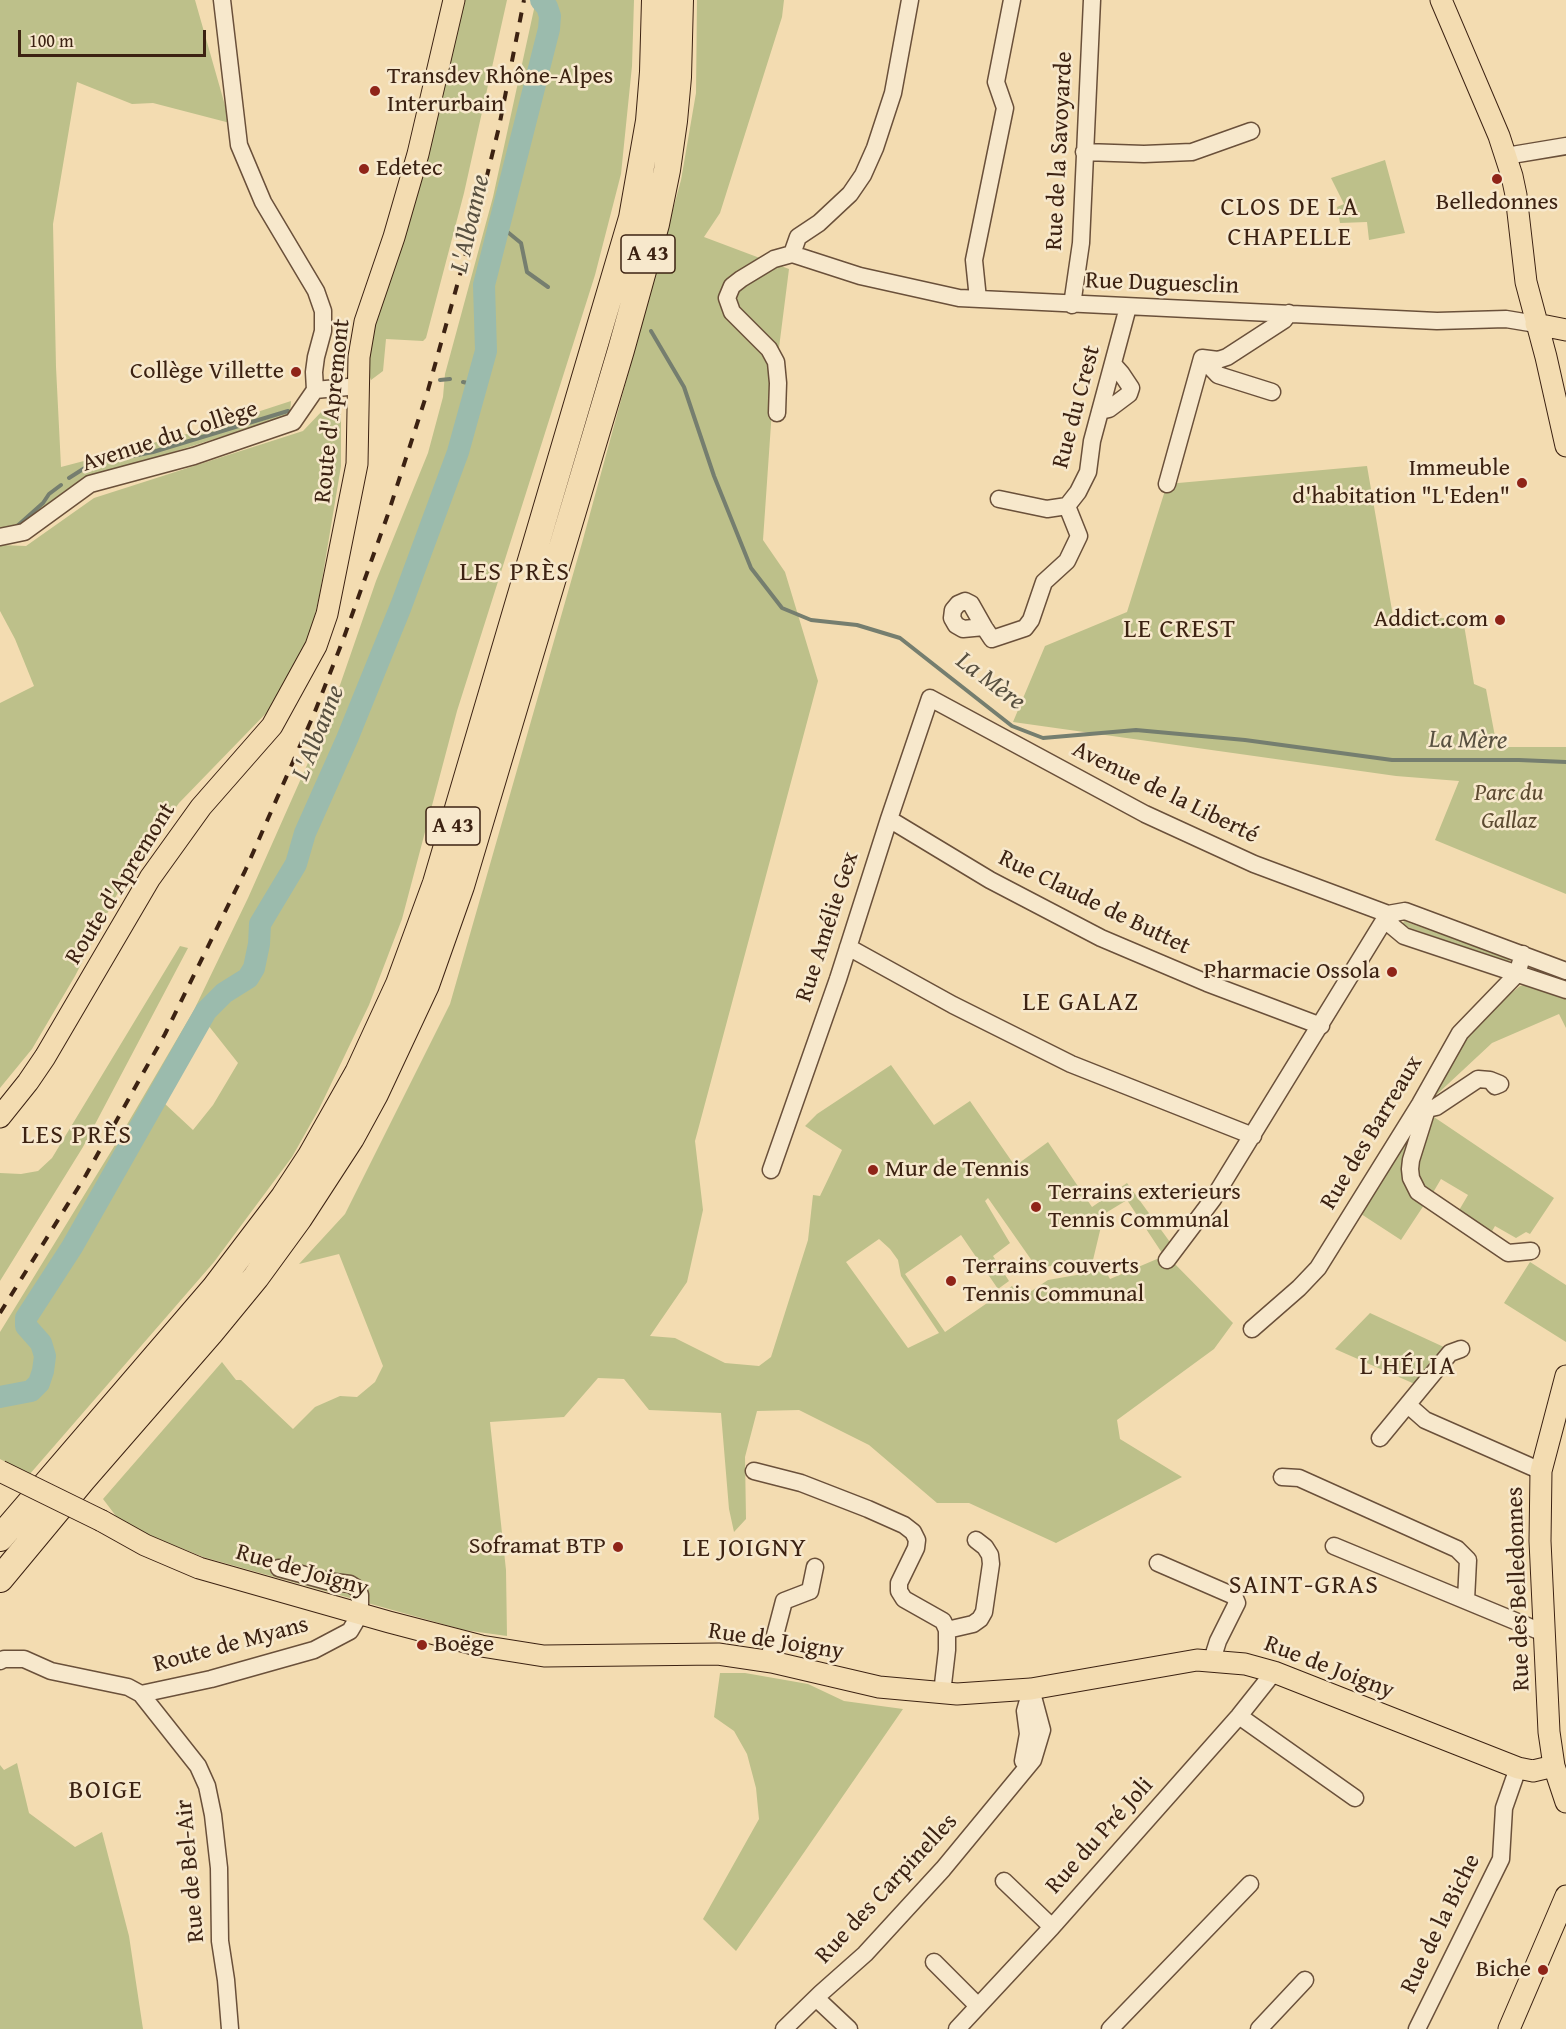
<!DOCTYPE html>
<html>
<head>
<meta charset="utf-8">
<style>
  body { margin:0 }
  #map { position:relative; width:1566px; height:2029px; overflow:hidden; background:#f3dcb1; font-family:"Gentium Book Plus",serif }
  canvas { display:block }
  .scale { position:absolute; left:18px; top:30px; width:188px; height:27px; box-sizing:border-box; border:3px solid #3c2212; border-top:0; padding-left:8px; font-size:18px; line-height:21px; white-space:nowrap; color:#3c2212; -webkit-text-stroke:4px #f7e8cc; paint-order:stroke }
</style>
</head>
<body>
<div id="map">
<canvas width="1566" height="2029"></canvas>
<div class="scale">100 m</div>
</div>
<script>
const context = document.querySelector('canvas').getContext('2d');
context.lineJoin = 'round';
function fill(path, color) { context.fillStyle = color; context.fill(path, 'evenodd'); }
const shape = rows => new Path2D(rows.map(r => 'M' + r).join(''));
function stroke(path, color, width, dash) { context.strokeStyle = color; context.lineWidth = width; context.lineCap = dash ? 'butt' : 'round'; context.setLineDash(dash || []); context.stroke(path); }
function label(font, color, halo, rows, align = 'center') {
  context.font = font + ' "Gentium Book Plus",serif'; context.lineWidth = 5; context.setLineDash([]); context.textBaseline = 'middle'; context.strokeStyle = halo; context.fillStyle = color; for (const [text, x, y, turn = 0] of rows) {
    context.save(); context.translate(x, y); context.rotate((+turn || 0) * Math.PI / 180); context.textAlign = isNaN(turn) ? turn : align; if (halo) context.strokeText(text, 0, 0); context.fillText(text, 0, 0); context.restore();
  }
}
fill(shape([
  [0,0,195,0,230,123,153,103,132,104,77,82,53,224,56,367,61,467,202,430,291,401,290,415,107,473,22,523,0,528],
  [460,0,507,0,464,193,426,338,423,341,386,339,383,371,371,380,366,366,384,282],
  [536,0,634,0,632,66,621,174,595,275,457,711,402,919,369,1005,319,1109,292,1157,214,1262,29,1475,0,1459,0,1332,115,1145,194,1010,248,898,331,711,376,581,428,453,443,397,445,374,493,197],
  [208,1025,238,1063,213,1105,193,1130,164,1103],
  [697,0,784,0,782,17,720,213,704,237,789,269,773,395,763,540,785,572,818,681,695,1141,703,1210,687,1282,650,1336,675,1338,725,1363,759,1366,771,1357,808,1240,813,1195,820,1196,842,1150,805,1126,817,1114,891,1065,934,1125,970,1101,1015,1166,1048,1142,1092,1207,1127,1183,1175,1249,1169,1258,1233,1323,1214,1349,1117,1420,1120,1439,1182,1477,1056,1543,969,1503,937,1503,869,1445,799,1410,757,1411,745,1457,746,1519,734,1532,729,1509,721,1413,649,1410,624,1379,598,1378,564,1417,490,1422,506,1570,507,1636,464,1630,203,1557,122,1524,103,1499,222,1362,236,1380,241,1380,293,1429,315,1407,340,1396,357,1397,375,1382,383,1366,339,1254,299,1264,345,1214,450,1004,582,543,681,180,696,93],
  [988,1198,1037,1268,1093,1260,1104,1214,1127,1200,1164,1256,1110,1279,1105,1270,1048,1280,1021,1298,1012,1286,945,1332,905,1274,961,1235,998,1289,1009,1281,993,1256,1010,1243,985,1201],
  [879,1239,890,1249,898,1260,901,1276,939,1333,908,1348,846,1262],
  [1385,160,1405,233,1369,240,1367,222,1340,223,1337,207,1344,204,1331,178],
  [323,410,341,414,341,466,320,592,309,642,275,704,179,803,126,877,75,976,32,1049,0,1088,0,703,34,686,15,639,0,611,0,545,26,546,94,498,303,431],
  [1367,466,1393,616,1463,619,1474,684,1486,689,1497,747,1566,747,1566,894,1435,840,1459,781,1396,776,1013,722,1045,646,1127,612,1167,484],
  [1404,921,1510,959,1509,963,1402,925],
  [180,946,188,948,83,1147,0,1281,0,1173,21,1174,38,1171,52,1158],
  [1525,985,1566,997,1566,1028,1559,1014,1492,1043,1433,1098,1431,1097,1435,1087,1466,1039,1509,995,1520,986],
  [1418,1112,1407,1159,1424,1205,1401,1240,1358,1212],
  [1431,1115,1554,1198,1530,1234,1526,1232,1516,1238,1495,1226,1491,1233,1458,1212,1468,1195,1441,1179,1431,1196,1421,1183,1417,1170],
  [1530,1262,1566,1285,1566,1342,1504,1303],
  [1370,1313,1446,1348,1417,1385,1335,1349],
  [720,1673,745,1673,808,1684,844,1701,903,1709,736,1951,703,1919,759,1819,756,1788,747,1754,734,1731,714,1717],
  [17,1763,29,1813,75,1847,102,1832,129,1936,143,2029,0,2029,0,1765,4,1770]
]), '#bdc08a');
stroke(shape([
  [499,225,521,243,527,272,548,287],
  [651,331,684,387,714,476,751,568,782,608,811,620,857,625,900,638,1012,726,1043,738,1136,730,1245,740,1392,760,1519,760,1566,762],
  [440,380,450,379],
  [463,382,477,385],
  [69,478,91,464,153,452,288,411],
  [15,528,43,503,49,494,61,485]
]), '#757e6f', 4);
stroke(shape([
  [0,1397,31,1391,39,1383,43,1371,45,1356,41,1343,26,1326,26,1318,72,1247,206,1011,224,993,248,978,254,968,259,944,260,924,296,864,305,833,347,739,401,606,458,452,486,351,484,285,549,29,550,16,547,7,541,0]
]), '#9bbbad', 22);
const minor = shape([
  [222,0,239,145,263,202,316,291,323,311,323,331,316,357,314,372,315,390],
  [1084,152,1144,154,1192,152,1251,131],
  [1506,156,1566,146],
  [792,254,798,237,819,223,850,194,863,175,875,148,893,93,910,0],
  [978,299,974,260,1005,108,996,82,1012,0],
  [1072,305,1081,243,1092,0],
  [1202,358,1218,360,1227,357,1284,320,1289,313],
  [1202,358,1218,375,1272,392],
  [315,390,359,386],
  [1100,411,1109,409,1129,394,1131,388,1121,373,1113,364],
  [777,413,778,383,776,362,769,349,732,312,727,298,732,286,741,279,774,259,792,254,860,276,959,298,1437,321,1506,319,1536,324],
  [1167,484,1202,358],
  [999,499,1047,509,1067,506],
  [0,537,24,532,90,484,194,456,293,422,315,390],
  [984,627,963,629,956,625,952,618,953,610,958,604,965,601,971,604,984,627,992,639,1025,628,1031,620,1044,582,1067,561,1079,536,1067,506,1078,492,1088,472,1092,441,1128,307],
  [889,819,990,880,1101,938,1207,983,1321,1026],
  [1388,914,1392,926,1404,936,1566,990],
  [848,947,953,1005,1071,1064,1253,1136],
  [1420,1104,1427,1109,1411,1160,1410,1169,1411,1178,1418,1192,1508,1253,1531,1251],
  [1427,1109,1436,1107,1478,1079,1490,1080,1500,1084,1495,1086,1490,1080],
  [771,1170,838,979,889,819,930,698,1145,814,1254,864,1388,914,1405,911,1566,971],
  [1167,1260,1213,1199,1388,914],
  [1252,1329,1299,1288,1318,1268,1420,1104,1460,1033,1517,974,1523,954],
  [1408,1405,1425,1420,1541,1471],
  [1380,1438,1450,1353,1461,1349],
  [754,1471,801,1483,868,1509,904,1525,913,1532,917,1540,916,1548,899,1583,899,1591,904,1599,943,1621,947,1630,947,1650,942,1693],
  [1282,1477,1299,1478,1457,1549,1468,1560,1466,1600],
  [1334,1546,1544,1633],
  [1158,1563,1234,1596,1237,1603,1218,1641,1212,1660],
  [947,1630,973,1624,980,1619,984,1612,991,1564,990,1555,985,1547,976,1540],
  [0,1661,4,1659,24,1659,51,1671,128,1687,141,1694,198,1766,207,1786,213,1815,219,1868,220,1941,226,1980,230,2029],
  [768,1662,784,1601,810,1591,815,1567],
  [141,1694,211,1679,314,1650,350,1631,360,1614,360,1595,358,1589,350,1584,327,1581,279,1568],
  [1239,1716,1355,1798],
  [1023,1761,1028,1734,1025,1711,1031,1690],
  [1004,1881,1052,1927],
  [934,1962,978,2006],
  [816,1998,849,2029],
  [784,2029,821,1993,865,1954,943,1869,1033,1760,1042,1730,1031,1689],
  [957,2029,1052,1927,1239,1716,1274,1672],
  [1110,2029,1250,1884],
  [1259,2029,1305,1980],
  [1417,2029,1501,1859,1504,1808,1518,1768]
]);
const major = shape([
  [1441,0,1499,136,1512,176,1516,195,1526,282,1546,357,1566,446],
  [1536,324,1566,330],
  [0,1117,28,1082,45,1057,150,878,201,807,272,726,316,646,327,614,357,464,359,357,365,322,394,237,418,154,454,0],
  [1566,1376,1541,1471,1540,1541,1549,1732,1554,1766,1566,1802],
  [102,1521,145,1545,199,1568,389,1622,481,1646,544,1656,718,1654,772,1662,879,1687,957,1694,1031,1689,1197,1660,1245,1664,1274,1672,1518,1768,1533,1771,1554,1766],
  [1509,2029,1566,1896]
]);
const highway = shape([
  [0,1538,214,1289,284,1197,311,1156,358,1073,399,984,436,883,632,218,649,121,653,72,655,0],
  [0,1579,83,1479,210,1333,256,1277,299,1218,351,1138,375,1094,426,985,461,886,621,350,656,224,667,170,674,121,678,77,680,0]
]);
stroke(minor, '#6a503a', 19);
stroke(major, '#3c2212', 23);
stroke(highway, '#3c2212', 28);
stroke(minor, '#f7e8cc', 16);
stroke(major, '#f3dcb1', 21);
stroke(highway, '#f3dcb1', 26);
stroke(shape([
  [0,1313,86,1175,165,1034,245,871,314,714,343,640,387,517,428,390,483,192,499,127,524,0]
]), '#3c2212', 4, [10, 10]);
const majorBridge = shape([
  [0,1471,102,1521]
]);
stroke(majorBridge, '#3c2212', 23, []);
stroke(majorBridge, '#f3dcb1', 21);
for (const [x, y, r, color] of [
  [375,91,6,"#8f2418"],
  [364,169,6,"#8f2418"],
  [1497,179,6,"#8f2418"],
  [296,372,6,"#8f2418"],
  [1522,483,6,"#8f2418"],
  [1500,620,6,"#8f2418"],
  [1392,972,6,"#8f2418"],
  [873,1170,6,"#8f2418"],
  [1036,1207,6,"#8f2418"],
  [951,1281,6,"#8f2418"],
  [618,1547,6,"#8f2418"],
  [422,1645,6,"#8f2418"],
  [1543,1970,6,"#8f2418"]
]) { const dot = new Path2D(); dot.arc(x, y, r, 0, 2 * Math.PI); context.fillStyle = color; context.fill(dot); stroke(dot, '#f7e8cc', 2); }
for (const [x, y, w] of [
  [648,254,54],
  [453,826,54]
]) { const box = new Path2D(); box.roundRect(x - w / 2, y - 19, w, 38, 4.5); context.fillStyle = '#f7e8cc'; context.fill(box); stroke(box, '#3c2212', 1.5); }
label('bold 22px', '#3c2212', null, [
  ["A 43",648,254],
  ["A 43",453,826]
]);
label('24px', '#3c2212', '#f7e8cc', [
  ["Transdev Rhône-Alpes",387,77],
  ["Interurbain",387,105],
  ["Edetec",376,169],
  ["Belledonnes",1497,203,"center"],
  ["Collège Villette",284,372,"right"],
  ["Immeuble",1510,469,"right"],
  ["d'habitation \"L'Eden\"",1510,497,"right"],
  ["Addict.com",1488,620,"right"],
  ["Pharmacie Ossola",1380,972,"right"],
  ["Mur de Tennis",885,1170],
  ["Terrains exterieurs",1048,1193],
  ["Tennis Communal",1048,1221],
  ["Terrains couverts",963,1267],
  ["Tennis Communal",963,1295],
  ["Soframat BTP",606,1547,"right"],
  ["Boëge",434,1645],
  ["Biche",1531,1970,"right"]
], 'left');
label('24px', '#3c2212', '#f7e8cc', [
  ["Rue de la Savoyarde",1060,151,-87],
  ["Rue Duguesclin",1162,284,2],
  ["Rue du Crest",1077,407,-75],
  ["Route d'Apremont",333,411,-84],
  ["Avenue du Collège",170,437,-18],
  ["Avenue de la Liberté",1165,793,26],
  ["Route d'Apremont",121,884,-58],
  ["Rue Claude de Buttet",1094,903,26],
  ["Rue Amélie Gex",828,927,-72],
  ["Rue des Barreaux",1372,1133,-59],
  ["Rue de Joigny",302,1571,16],
  ["Rue des Belledonnes",1519,1589,-92],
  ["Rue de Joigny",776,1642,9],
  ["Route de Myans",231,1645,-15],
  ["Rue de Joigny",1329,1668,21],
  ["Rue du Pré Joli",1100,1836,-48],
  ["Rue de Bel-Air",191,1871,-95],
  ["Rue des Carpinelles",887,1889,-47],
  ["Rue de la Biche",1441,1924,-64]
]);
label('italic 24px', '#5c4a30', '#f7e8cc', [
  ["Parc du",1509,794],
  ["Gallaz",1509,822]
]);
context.letterSpacing = '1.5px';
label('26px', '#3c2212', '#f7e8cc', [
  ["CLOS DE LA",1290,208],
  ["CHAPELLE",1290,238],
  ["LES PRÈS",515,573],
  ["LE CREST",1180,630],
  ["LE GALAZ",1081,1003],
  ["LES PRÈS",77,1136],
  ["L'HÉLIA",1408,1367],
  ["LE JOIGNY",745,1549],
  ["SAINT-GRAS",1304,1586],
  ["BOIGE",106,1791]
]);
context.letterSpacing = '0px';
label('italic 26px', '#585040', '#f7e8cc', [
  ["L'Albanne",471,224,-77],
  ["La Mère",990,682,37],
  ["L'Albanne",319,733,-68],
  ["La Mère",1468,741,1]
]);
</script>
</body>
</html>
